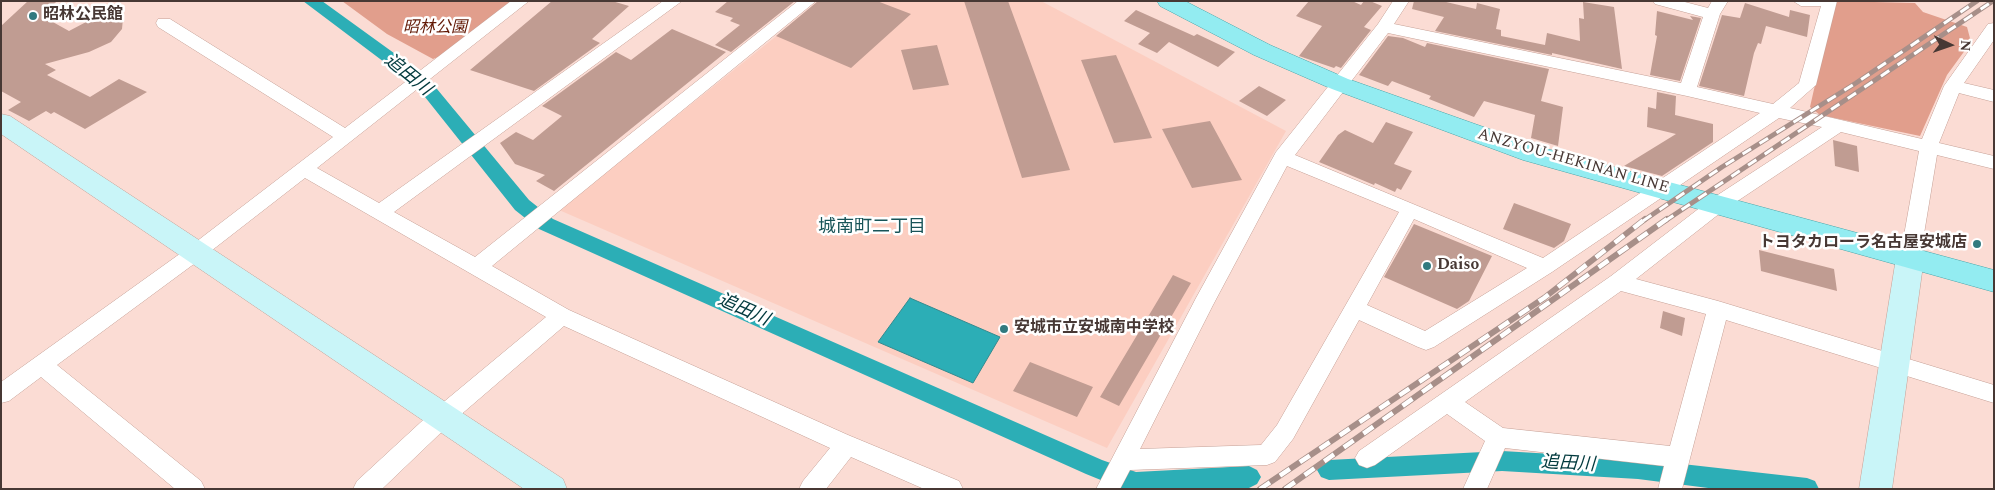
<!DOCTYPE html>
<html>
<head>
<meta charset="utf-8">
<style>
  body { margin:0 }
  #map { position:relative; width:1995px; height:490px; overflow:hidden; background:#fbdcd4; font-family:Spectral,serif }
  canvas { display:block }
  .frame { position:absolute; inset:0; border:2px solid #473834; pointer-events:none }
  .north { position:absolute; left:1925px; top:20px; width:50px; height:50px; -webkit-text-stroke:4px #fff; paint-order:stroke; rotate:93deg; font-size:14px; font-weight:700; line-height:20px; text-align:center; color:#473834 }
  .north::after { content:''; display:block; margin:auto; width:18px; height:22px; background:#473834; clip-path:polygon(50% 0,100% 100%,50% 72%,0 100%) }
</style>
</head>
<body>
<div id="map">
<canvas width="1995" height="490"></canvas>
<div class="frame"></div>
<div class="north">N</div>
</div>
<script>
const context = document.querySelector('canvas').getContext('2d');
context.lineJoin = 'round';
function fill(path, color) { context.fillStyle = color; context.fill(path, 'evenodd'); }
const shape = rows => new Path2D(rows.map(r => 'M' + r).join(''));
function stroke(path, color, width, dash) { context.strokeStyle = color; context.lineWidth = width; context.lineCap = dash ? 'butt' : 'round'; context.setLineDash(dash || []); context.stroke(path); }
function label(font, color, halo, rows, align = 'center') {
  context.font = font + ' Spectral,"Noto Sans JP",serif'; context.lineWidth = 5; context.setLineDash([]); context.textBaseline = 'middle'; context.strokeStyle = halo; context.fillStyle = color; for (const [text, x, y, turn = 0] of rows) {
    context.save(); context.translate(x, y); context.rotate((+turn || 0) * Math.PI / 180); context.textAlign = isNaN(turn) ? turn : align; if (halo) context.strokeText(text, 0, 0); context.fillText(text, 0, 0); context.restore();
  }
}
fill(shape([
  [820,1,1041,1,1286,131,1107,448,559,210]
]), '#fccec1');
fill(shape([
  [342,1,514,1,446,54,433,59,387,34],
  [1834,1,1915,3,1923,12,1967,27,1971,42,1947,75,1920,136,1820,115,1810,107]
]), '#e19e8c');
const water = shape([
  [910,298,1000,337,973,383,878,342,910,298]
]);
fill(water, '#2caeb6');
stroke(water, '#348b8f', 1);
fill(shape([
  [303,1,322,1,416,69,437,89,529,200,553,219,1102,460,1136,472,1249,466,1257,470,1261,477,1257,484,1249,488,1227,489,1123,489,1086,474,539,229,515,210,425,97,404,77,303,1],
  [1502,451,1638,459,1807,478,1815,481,1819,489,1716,489,1638,479,1502,471,1329,480,1321,477,1317,470,1321,463,1329,460,1502,451]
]), '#2caeb6');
fill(shape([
  [28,1,57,1,42,16,69,31,107,11,123,18,122,29,111,42,89,52,45,64,56,70,47,75,90,97,119,79,147,92,85,129,54,112,51,114,46,111,29,121,8,110,21,102,1,91,1,26],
  [552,1,612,1,629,6,592,39,600,43,534,91,470,70],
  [728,1,795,1,731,52,715,45,740,25,730,21,733,18,715,12],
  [818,1,877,1,911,14,851,68,776,36],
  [964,1,1008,1,1070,170,1022,178],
  [1309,1,1352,1,1361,5,1364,1,1370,1,1382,6,1364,27,1371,30,1341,68,1336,66,1334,68,1299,56,1322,26,1296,16],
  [1414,1,1442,1,1476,9,1477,3,1500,9,1496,29,1501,30,1501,36,1545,45,1547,33,1580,41,1579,18,1584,19,1583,2,1614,7,1622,69,1552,53,1552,55,1435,31,1444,17,1412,9],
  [1745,3,1789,17,1790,10,1810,15,1807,37,1766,26,1761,44,1758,43,1754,53,1744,96,1699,86,1722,15,1740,18],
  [1136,10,1194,36,1197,34,1235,52,1218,67,1169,42,1157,53,1138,44,1150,33,1124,21],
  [1657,11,1693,20,1690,16,1701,18,1680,81,1650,75,1657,36,1655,35],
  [672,29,726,52,554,191,536,181,545,175,515,164,500,143,516,132,533,140,562,116,542,106,616,52,631,60],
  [1388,36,1403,38,1425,47,1427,43,1549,69,1541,101,1563,107,1558,146,1531,138,1535,115,1484,101,1474,117,1429,99,1431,96,1392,81,1388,86,1359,75],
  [937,45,949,85,913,90,901,50],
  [1116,55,1152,138,1114,143,1081,60],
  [1259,86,1286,100,1267,116,1239,101],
  [1657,92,1676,96,1675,115,1713,124,1713,142,1662,176,1624,166,1676,134,1647,127,1648,107,1656,109],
  [1210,121,1242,180,1192,188,1162,129],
  [1386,122,1413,132,1394,164,1412,171,1401,190,1397,188,1395,192,1375,183,1374,185,1319,162,1338,135,1345,130,1373,143],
  [1833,140,1857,146,1859,172,1835,166],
  [1514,203,1571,224,1564,241,1554,248,1503,229],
  [1414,224,1492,256,1469,301,1457,309,1384,277],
  [1759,250,1834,269,1837,291,1761,271],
  [1173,275,1191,283,1119,406,1100,397],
  [1663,311,1685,318,1682,336,1660,328],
  [1030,362,1093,387,1077,417,1013,391]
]), '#c09c92');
const street = shape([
  [511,1,529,1,317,168,379,203,663,1,682,1,394,212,475,257,798,1,816,1,492,266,569,310,848,435,959,481,963,489,924,489,851,457,826,489,799,489,803,481,830,448,564,326,450,424,382,489,353,489,357,481,434,410,546,317,305,178,202,258,57,365,201,481,205,489,175,489,41,377,9,401,1,403,1,382,188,248,333,137,158,27,156,23,158,19,170,19,345,128,511,1],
  [1393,1,1409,1,1394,24,1681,83,1703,17,1655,4,1653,1,1681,1,1708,8,1712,1,1728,1,1720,14,1697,87,1773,104,1799,83,1821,6,1801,6,1793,1,1837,1,1816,85,1790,108,1922,139,1944,86,1988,24,1994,23,1994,40,1964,83,1994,90,1994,102,1959,93,1939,143,1994,156,1994,169,1937,155,1920,258,1917,263,1910,266,1903,263,1900,258,1919,151,1841,132,1724,210,1636,279,1718,301,1994,385,1994,403,1726,320,1682,489,1658,489,1664,466,1505,448,1487,489,1463,489,1485,441,1447,414,1375,465,1367,468,1359,465,1355,458,1359,451,1611,276,1710,200,1822,127,1779,118,1552,272,1434,347,1426,350,1418,347,1359,320,1293,439,1275,462,1267,465,1130,470,1120,489,1096,489,1196,298,1276,152,1378,24,1393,1],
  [1388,33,1687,96,1760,113,1543,258,1295,155,1388,33],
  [1287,166,1399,212,1277,425,1261,445,1140,449,1213,305,1287,166],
  [1414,219,1527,268,1425,331,1367,305,1414,219],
  [1621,291,1706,314,1670,446,1503,428,1465,402,1621,291]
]);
const secondary = shape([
  [1,114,10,116,563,479,567,489,524,489,1,134,1,114],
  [1910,248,1920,251,1924,258,1892,489,1859,489,1896,258,1900,251,1910,248]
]);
const primary = shape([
  [1157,1,1185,1,1270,45,1348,79,1540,147,1994,270,1994,292,1523,160,1332,89,1254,55,1160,6,1157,1]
]);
stroke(street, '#c5a096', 1);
stroke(secondary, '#c5a096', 1);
stroke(primary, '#4aa5a9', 1);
fill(street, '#fff');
fill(secondary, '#c9f5f8');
fill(primary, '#93ecf1');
const railFar1 = shape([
  [1643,221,1722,167,1856,83,1977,1],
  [1665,221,1993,1]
]);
const rail = shape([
  [1260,489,1544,298,1645,219],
  [1285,489,1667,219]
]);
stroke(railFar1, '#a78f89', 5);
stroke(rail, '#a78f89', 6);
stroke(railFar1, '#fff', 3, [10]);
stroke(rail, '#fff', 4.5, [12]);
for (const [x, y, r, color] of [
  [33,16,5,"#317a7f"],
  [1977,244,5,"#317a7f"],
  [1427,266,5,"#317a7f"],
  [1004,329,5,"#317a7f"]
]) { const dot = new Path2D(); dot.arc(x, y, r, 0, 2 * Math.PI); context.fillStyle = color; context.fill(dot); stroke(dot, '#fff', 2); }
label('bold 16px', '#473834', '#fff', [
  ["昭林公民館",43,16],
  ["トヨタカローラ名古屋安城店",1967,244,"right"],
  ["Daiso",1437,266],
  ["安城市立安城南中学校",1014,329]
], 'left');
label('italic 16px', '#621804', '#fff', [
  ["昭林公園",435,29]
]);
label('16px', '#473834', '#fff', [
  ["ANZYOU-HEKINAN LINE",1573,162,16]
]);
label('italic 18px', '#00393d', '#fff', [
  ["追田川",407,76,39],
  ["追田川",743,311,24],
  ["追田川",1568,465,3]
]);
label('18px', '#185458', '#fff', [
  ["城南町二丁目",872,228]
]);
</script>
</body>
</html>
